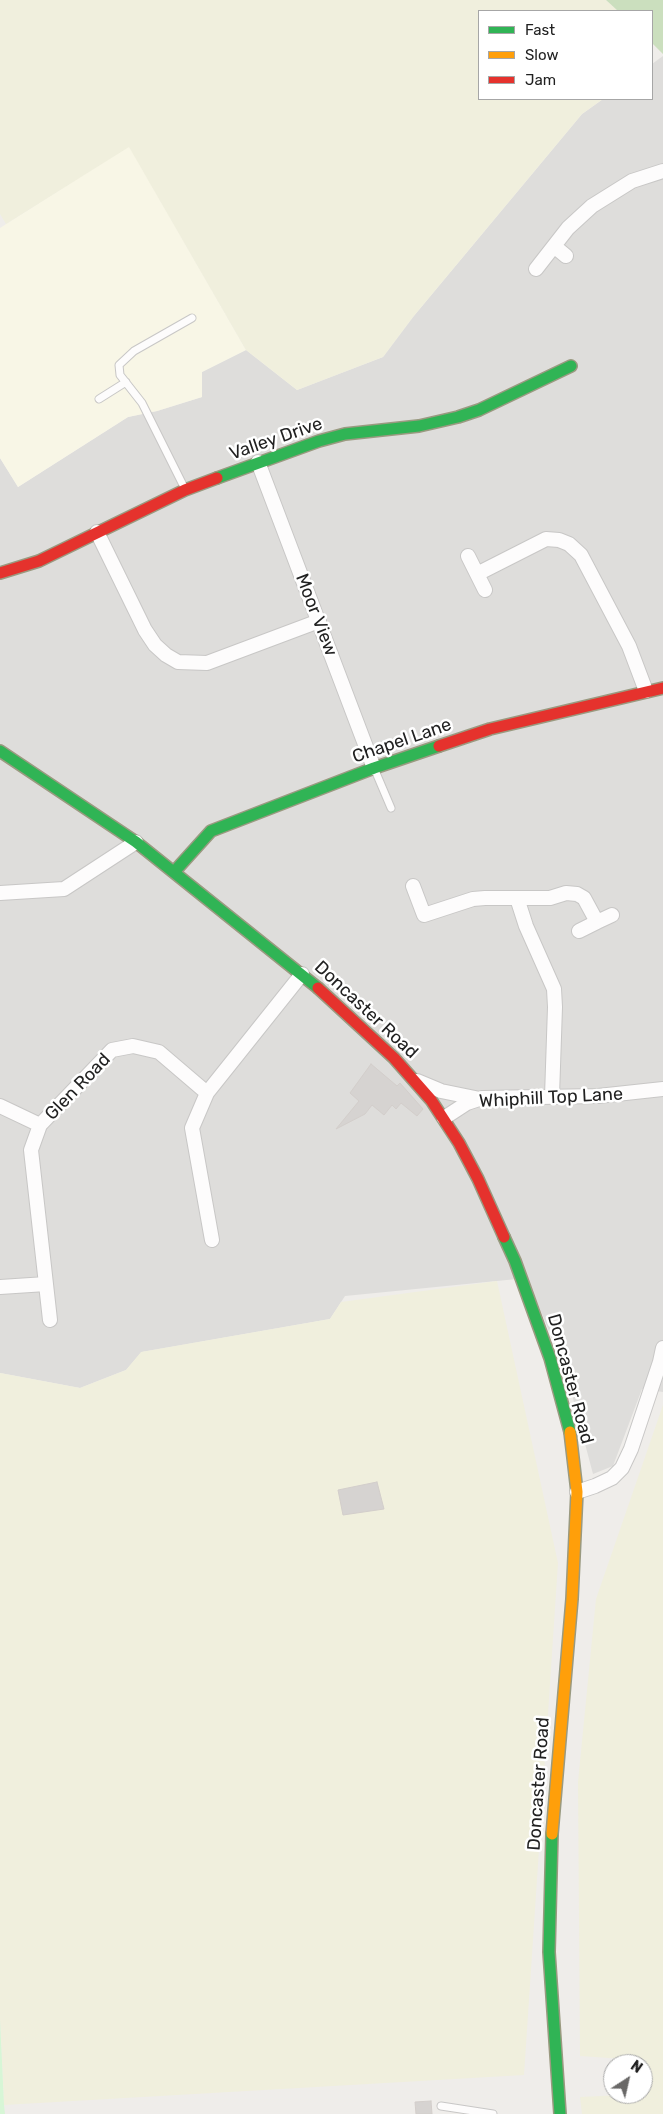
<!DOCTYPE html>
<html>
<head>
<meta charset="utf-8">
<style>
  body { margin:0 }
  #map { position:relative; width:663px; height:2114px; overflow:hidden; background:#efedea; font-family:Rubik,sans-serif }
  canvas { display:block }
  .legend { position:absolute; left:478px; top:10px; width:175px; height:90px; box-sizing:border-box; background:#fff; border:1px solid #a6a6a6; margin:0; padding:6px 9px; list-style:none; font-size:15px; color:#212121 }
  .legend li { display:flex; align-items:center; gap:10px; height:25px }
  .legend b { width:25px; border:1px solid #a6a6a6 }
  .north { position:absolute; left:603px; top:2054px; width:50px; height:50px; box-sizing:border-box; background:#fff; border:1px solid #a6a6a6; border-radius:50%; rotate:35deg; font-size:14px; font-weight:700; line-height:20px; text-align:center; color:#212121 }
  .north::after { content:''; display:block; margin:auto; width:18px; height:22px; background:#696867; clip-path:polygon(50% 0,100% 100%,50% 72%,0 100%) }
</style>
</head>
<body>
<div id="map">
<canvas width="663" height="2114"></canvas>
<ul class="legend">
<li><b style="height:6px;background:#30b455"></b>Fast</li>
<li><b style="height:6px;background:#ff9f0a"></b>Slow</li>
<li><b style="height:6px;background:#e5322d"></b>Jam</li>
</ul>
<div class="north">N</div>
</div>
<script>
const context = document.querySelector('canvas').getContext('2d');
context.lineJoin = 'round';
function fill(path, color) { context.fillStyle = color; context.fill(path, 'evenodd'); }
const shape = rows => new Path2D(rows.map(r => 'M' + r).join(''));
function stroke(path, color, width, dash) { context.strokeStyle = color; context.lineWidth = width; context.lineCap = dash ? 'butt' : 'round'; context.setLineDash(dash || []); context.stroke(path); }
function label(font, color, halo, rows, align = 'center') {
  context.font = font + ' Rubik,sans-serif'; context.lineWidth = 5; context.setLineDash([]); context.textBaseline = 'middle'; context.strokeStyle = halo; context.fillStyle = color; for (const [text, x, y, turn = 0] of rows) {
    context.save(); context.translate(x, y); context.rotate((+turn || 0) * Math.PI / 180); context.textAlign = isNaN(turn) ? turn : align; if (halo) context.strokeText(text, 0, 0); context.fillText(text, 0, 0); context.restore();
  }
}
fill(shape([
  [663,56,663,1392,642,1389,613,1466,593,1474,566,1372,527,1278,345,1296,330,1319,142,1352,126,1370,80,1388,0,1373,0,458,18,487,128,417,157,411,202,397,202,372,246,350,297,390,383,357,413,317,582,114,603,99,652,99,652,64]
]), '#dedddb');
fill(shape([
  [129,146,246,350,202,372,202,397,157,411,128,417,18,487,0,458,0,228]
]), '#f8f6e6');
fill(shape([
  [0,0,606,0,618,11,479,11,479,99,603,99,582,114,413,317,383,357,297,390,246,350,129,147,6,224,0,214],
  [497,1281,558,1563,524,2075,4,2105,0,2019,0,1373,80,1388,126,1370,141,1352,330,1319,341,1302],
  [663,1405,663,2114,582,2114,580,2097,643,2094,643,2064,624,2064,624,2059,580,2056,578,1782,596,1599]
]), '#f0efdd');
fill(shape([
  [606,0,663,0,663,54,652,43,652,11,618,11]
]), '#cbdfbe');
fill(shape([
  [0,2019,4,2105,5,2114,0,2114]
]), '#d7f6d6');
const building = shape([
  [371,1064,397,1086,400,1083,423,1109,417,1116,401,1103,396,1109,392,1105,384,1115,372,1105,365,1114,336,1129,359,1101,350,1093,371,1064],
  [377,1482,384,1509,343,1515,338,1490,377,1482],
  [431,2101,432,2114,416,2114,415,2102,431,2101]
]);
fill(building, '#d6d3d1');
stroke(building, '#d3cecb', 1);
const lane = shape([
  [99,399,126,382],
  [185,489,142,403,120,375,119,365,134,351,192,318],
  [374,768,391,808],
  [441,2106,493,2114]
]);
const street = shape([
  [554,246,566,256],
  [536,269,568,228,592,206,632,181,663,171],
  [258,462,374,768],
  [97,532,145,630,155,645,166,655,178,662,207,663,319,621],
  [468,556,477,574],
  [485,590,477,574,546,539,559,540,569,544,581,555,629,646,646,691],
  [413,886,424,915,473,899,485,898,550,898,566,893,577,894,584,898,597,922,579,931],
  [0,893,64,889,136,842],
  [517,898,526,926,554,989,555,1007,552,1096],
  [597,922,612,915],
  [417,1081,441,1091,480,1099],
  [0,1106,40,1125],
  [444,1118,467,1103,482,1098,598,1096,663,1089],
  [212,1240,192,1128,207,1093,302,974],
  [0,1287,46,1284],
  [50,1320,31,1150,40,1125,112,1050,133,1046,159,1052,207,1093],
  [577,1492,595,1486,612,1478,622,1468,631,1449,660,1362,663,1348]
]);
const fast = shape([
  [217,478,319,441,345,434,419,426,458,417,479,410,571,366],
  [0,751,136,842,318,988],
  [174,872,211,831,374,768,439,746],
  [504,1237,515,1261,550,1358,570,1432],
  [552,1834,549,1952,560,2114]
]);
const slow = shape([
  [552,1834,572,1599,577,1492,570,1432]
]);
const jam = shape([
  [0,573,39,561,185,490,217,478],
  [439,746,490,729,663,688],
  [318,988,394,1058,431,1100,459,1143,478,1179,504,1237]
]);
stroke(lane, '#c8c7c6', 9);
stroke(street, '#c8c7c6', 16);
stroke(fast, '#9a9a80', 14);
stroke(slow, '#9a9a80', 14);
stroke(jam, '#9a9a80', 14);
stroke(lane, '#fdfcfc', 7);
stroke(street, '#fdfcfc', 14);
stroke(fast, '#30b455', 11);
stroke(slow, '#ff9f0a', 11);
stroke(jam, '#e5322d', 11);
label('18px', '#212121', '#fff', [
  ["Valley Drive",276,439,-19],
  ["Moor View",316,615,69],
  ["Chapel Lane",402,741,-19],
  ["Doncaster Road",366,1010,43],
  ["Glen Road",78,1087,-46],
  ["Whiphill Top Lane",551,1098,-3],
  ["Doncaster Road",570,1379,75],
  ["Doncaster Road",539,1784,-86]
]);
</script>
</body>
</html>
